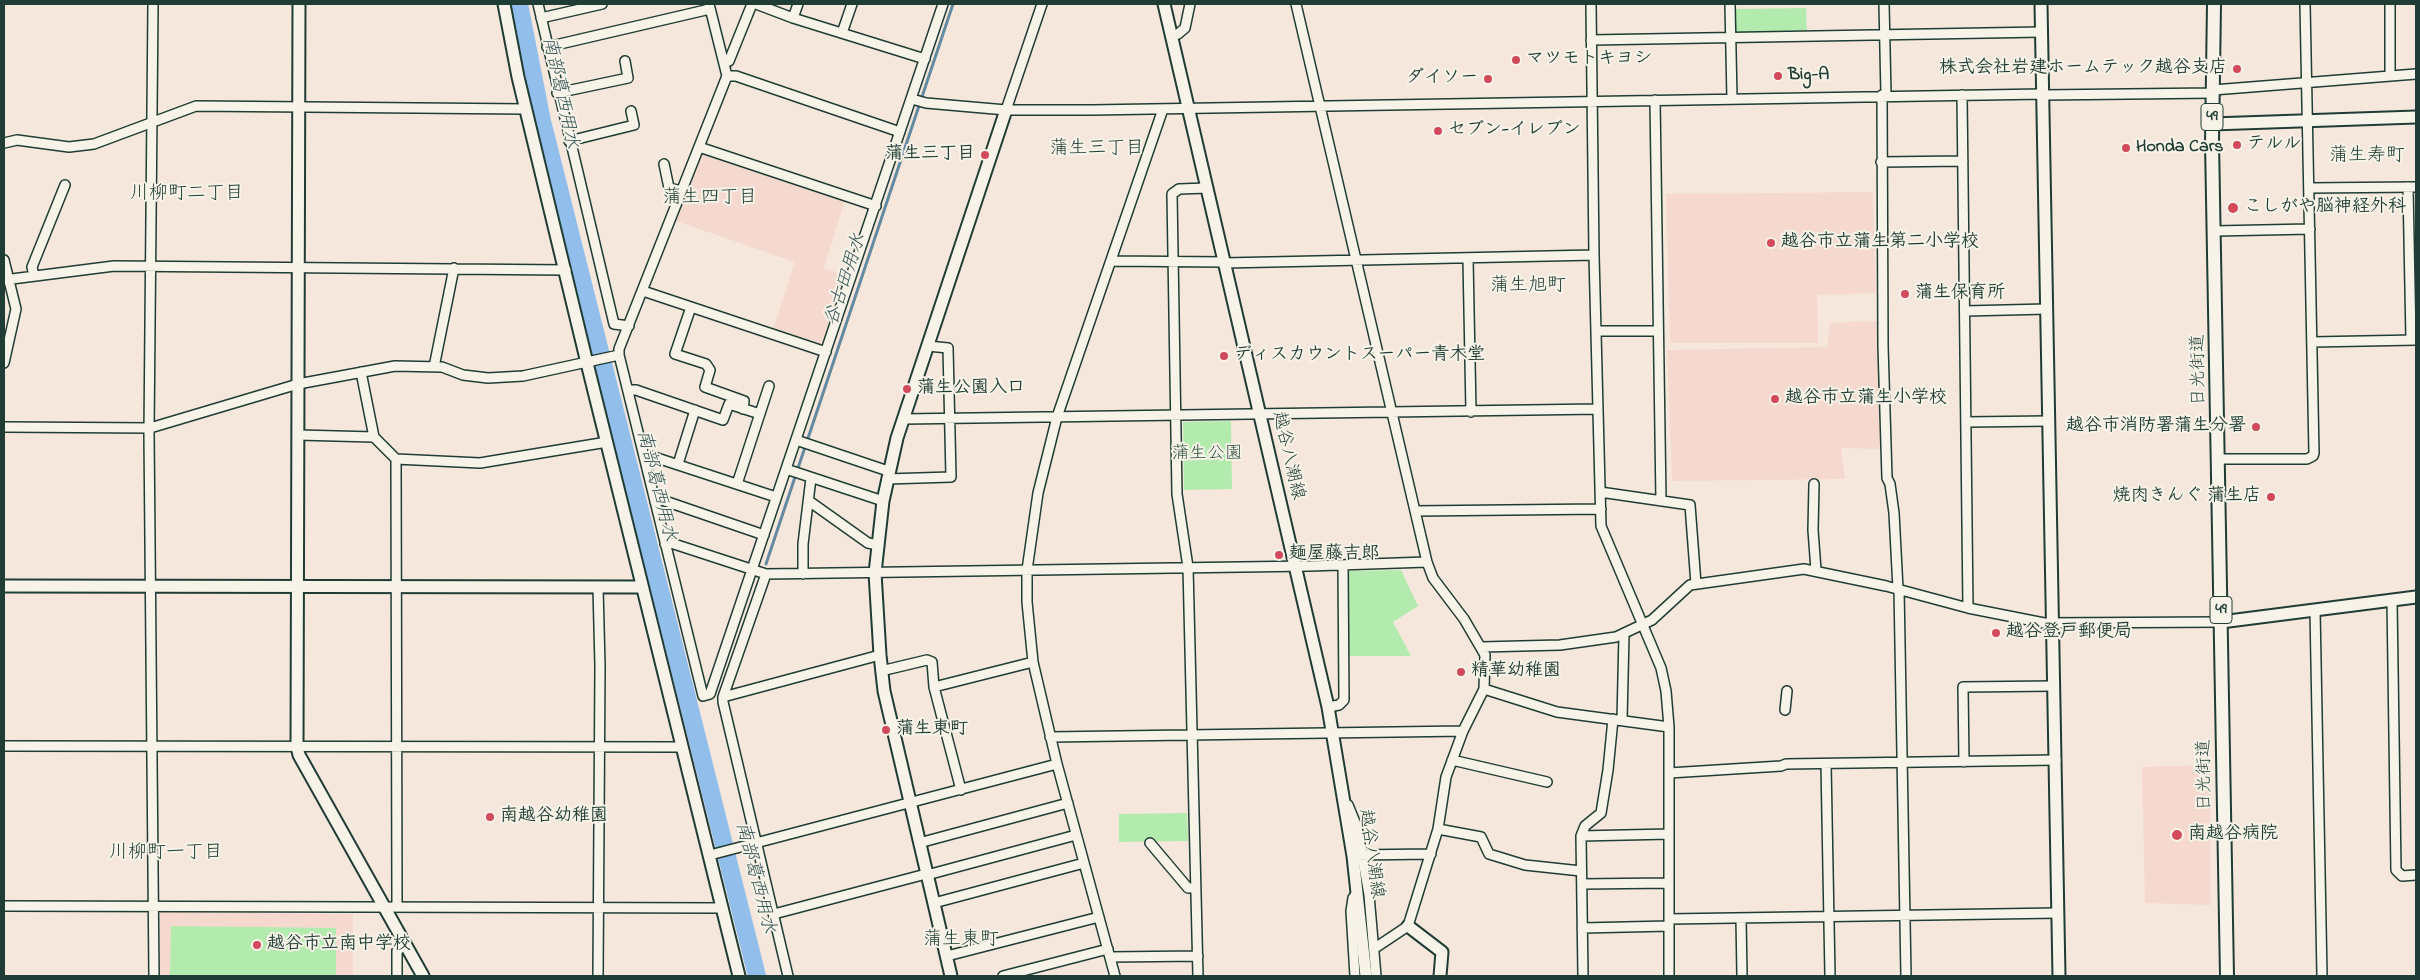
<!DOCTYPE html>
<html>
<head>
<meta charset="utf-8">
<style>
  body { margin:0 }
  #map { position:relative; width:2420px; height:980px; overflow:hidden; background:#f6e7dd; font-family:"Indie Flower",sans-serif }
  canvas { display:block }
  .frame { position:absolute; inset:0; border:5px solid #1f3d34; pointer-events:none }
</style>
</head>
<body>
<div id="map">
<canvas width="2420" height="980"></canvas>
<div class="frame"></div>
</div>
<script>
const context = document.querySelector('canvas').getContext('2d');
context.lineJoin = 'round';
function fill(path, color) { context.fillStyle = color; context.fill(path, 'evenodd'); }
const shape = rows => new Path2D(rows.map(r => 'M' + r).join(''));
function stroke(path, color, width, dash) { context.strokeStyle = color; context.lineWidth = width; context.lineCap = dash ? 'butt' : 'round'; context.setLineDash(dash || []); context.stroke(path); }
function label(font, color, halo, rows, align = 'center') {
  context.font = font + ' "Indie Flower","Klee One",sans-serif'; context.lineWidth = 4; context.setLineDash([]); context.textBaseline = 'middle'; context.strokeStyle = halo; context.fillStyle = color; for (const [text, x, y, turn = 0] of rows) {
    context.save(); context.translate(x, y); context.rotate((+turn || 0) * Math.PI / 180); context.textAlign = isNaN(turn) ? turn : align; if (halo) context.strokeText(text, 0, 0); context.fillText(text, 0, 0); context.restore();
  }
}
fill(shape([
  [709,152,845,200,824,268,846,275,823,345,773,329,795,262,676,221,702,155],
  [1873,192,1876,293,1817,295,1818,343,1670,343,1666,194],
  [1878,321,1883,449,1841,448,1845,479,1672,481,1667,350,1827,347,1830,323],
  [2210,765,2211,905,2145,903,2142,767],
  [160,912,353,914,353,976,160,976]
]), '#f5d9cf');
fill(shape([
  [1806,8,1807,33,1738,34,1735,32,1735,9],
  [1231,421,1232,489,1184,490,1183,422],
  [1401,570,1418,606,1393,622,1411,656,1347,656,1349,571],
  [1187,813,1188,841,1119,842,1119,814],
  [171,926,336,928,336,976,170,976]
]), '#b3ebae');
stroke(shape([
  [766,564,953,4]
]), '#648aa2', 3);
stroke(shape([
  [519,4,542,121,757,976]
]), '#92beec', 18);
const street = shape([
  [153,4,149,433,154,976],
  [538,4,614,324,629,326],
  [756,4,793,18,925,59],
  [1296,4,1427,562,1433,578,1464,619,1485,655,1484,689,1463,731,1446,777,1438,829,1408,926,1375,948],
  [1591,4,1594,255,1601,526,1661,668,1666,691,1669,727,1669,976],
  [1730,4,1732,99],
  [1884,4,1886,95],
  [2390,4,2390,76],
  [541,18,602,4],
  [793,18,798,4],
  [842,33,852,4],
  [1172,36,1178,34,1185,28,1190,4],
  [1591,40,2042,32],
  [547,47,710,9],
  [724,64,729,61,752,4],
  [727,76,736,76,900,132],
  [2213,90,2416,74],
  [557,93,628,78,625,61],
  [1882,95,1883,346,1887,478,1890,484,1894,513,1898,589],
  [1962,95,1968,608],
  [2043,95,2213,93],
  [912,99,926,103,1006,110,1092,110,2043,94],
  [1655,100,1661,501],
  [1006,110,1042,4],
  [569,141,634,125,631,111],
  [4,143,17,140,69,147,94,144,196,106,526,109],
  [699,147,876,206],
  [1881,162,1963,161],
  [664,164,669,188,682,191],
  [2408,187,2411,340],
  [2309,188,2416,187],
  [2215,231,2310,229],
  [1468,259,1471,412],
  [4,260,16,309,4,363],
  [1112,261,1224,262],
  [1224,263,1594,255],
  [34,276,32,267,65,185],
  [4,280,114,266,566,270],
  [643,291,826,352],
  [691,307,675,354,706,364,710,370,705,387,744,401,743,409],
  [1965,311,2047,309],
  [1596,331,1658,331],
  [2312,342,2416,340],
  [619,355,703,696,710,694,943,4],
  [434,367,454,268],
  [361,372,374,437],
  [628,390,636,390,723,420,729,404,760,414],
  [904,419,1598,409],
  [1966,422,2049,421],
  [4,427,150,428,298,384,395,366,442,367,463,375,488,378,523,376,619,355,619,349,727,76,709,4],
  [298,435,374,437,396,459,480,463,607,442],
  [796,440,888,471],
  [644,457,651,456,776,497],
  [396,459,397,907],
  [2219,459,2307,459,2313,456,2314,453,2305,4],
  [678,464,695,410],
  [786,469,883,501],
  [887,479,951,477,948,348,928,346],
  [737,484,769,386],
  [1814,484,1813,530,1816,570],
  [1600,492,1690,505,1696,584],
  [809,501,868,543,878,545],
  [655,502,662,500,764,535],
  [1415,511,1601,509],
  [665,544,671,543,766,574,1309,566,1427,562],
  [766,574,723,697,723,702,788,976],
  [803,574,803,544,811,478],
  [598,587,600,666,598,976],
  [1899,589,1906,976],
  [2392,600,2396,870,2402,876,2416,875],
  [2315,610,2322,976],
  [1482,647,1560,645,1616,637,1652,620,1690,585,1804,569,1886,586,1968,608,2044,623,2221,622],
  [881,671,927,660,932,662,934,687,961,790],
  [934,687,1033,662],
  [1484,689,1557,712,1669,727],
  [723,697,880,655],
  [1328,707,1339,705,1344,700,1343,565],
  [1785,710,1787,691],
  [1622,720,1624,634],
  [1050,737,1463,731],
  [4,746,682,747],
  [1452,760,1547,782],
  [1964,762,1963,687,2054,686],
  [1826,764,1830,976],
  [1669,773,1781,766,1786,764,2056,760],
  [1348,805,1357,827,1369,895,1376,976],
  [1438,829,1481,837,1489,854,1525,865,1581,871],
  [1581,836,1669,834],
  [919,843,1068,803],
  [1150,843,1188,888,1196,888],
  [710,855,1057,764],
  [1356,855,1431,854],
  [927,875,1076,835],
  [1582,884,1668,883],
  [934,903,1084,863],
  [4,906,722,908],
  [774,914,926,874],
  [1741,918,1742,976],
  [1669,919,2058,913],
  [1582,928,1669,926],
  [947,956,1099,917],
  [1110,957,1198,956],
  [397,976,397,951,405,944],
  [1003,976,1108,949],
  [1115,976,1057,764,1033,662,1027,602,1027,570,1038,493,1057,417,1163,109],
  [1198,976,1188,567,1177,494,1172,194,1179,189,1207,188],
  [1355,976,1351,911,1353,898,1357,893],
  [1583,976,1581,836,1585,826,1601,813,1608,770,1613,719]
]);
const secondary = shape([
  [299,4,297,747,299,755,423,976],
  [504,4,518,77,587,363,739,976],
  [1164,4,1328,707,1353,856,1366,976],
  [2041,4,2059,976],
  [2212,124,2416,117],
  [4,586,642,587],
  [2221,622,2416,597],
  [1408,926,1442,952,1440,976],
  [951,976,884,691,880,655,875,573,883,501,897,438,1006,110]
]);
const primary = shape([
  [2214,4,2212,142,2227,976]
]);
stroke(street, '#1f3d34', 12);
stroke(secondary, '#1f3d34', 15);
stroke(primary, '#1f3d34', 16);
stroke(street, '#f7f3e8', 9);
stroke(secondary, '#f7f3e8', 11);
stroke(primary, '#f7f3e8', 12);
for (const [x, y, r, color] of [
  [1516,60,5,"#d1495b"],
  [2237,69,5,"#d1495b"],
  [1778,76,5,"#d1495b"],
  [1488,79,5,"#d1495b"],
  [1438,131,5,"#d1495b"],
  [2237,145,5,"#d1495b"],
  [2126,148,5,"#d1495b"],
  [985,155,5,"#d1495b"],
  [2233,208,6,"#d1495b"],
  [1771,243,5,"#d1495b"],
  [1905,294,5,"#d1495b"],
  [1224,356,5,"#d1495b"],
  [907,389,5,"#d1495b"],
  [1775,399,5,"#d1495b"],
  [2256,427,5,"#d1495b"],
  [2271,497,5,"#d1495b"],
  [1279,555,5,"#d1495b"],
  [1996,633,5,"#d1495b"],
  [1461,672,5,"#d1495b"],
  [886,730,5,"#d1495b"],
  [490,817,5,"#d1495b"],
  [2177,835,6,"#d1495b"],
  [257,945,5,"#d1495b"]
]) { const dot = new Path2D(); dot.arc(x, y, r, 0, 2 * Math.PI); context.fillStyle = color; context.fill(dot); stroke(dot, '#f7f3e8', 2); }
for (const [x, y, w] of [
  [2212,117,22],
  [2221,610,22]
]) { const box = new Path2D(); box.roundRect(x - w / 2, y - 13.5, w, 27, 4); context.fillStyle = '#f7f3e8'; context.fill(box); stroke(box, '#1f3d34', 1); }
label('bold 16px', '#1f3d34', null, [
  ["49",2212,117],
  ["49",2221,610]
]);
label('bold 18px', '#1f3d34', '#f7f3e8', [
  ["マツモトキヨシ",1526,60],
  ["株式会社岩建ホームテック越谷支店",2227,69,"right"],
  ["Big-A",1788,76],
  ["ダイソー",1478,79,"right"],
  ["セブン-イレブン",1448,131],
  ["テルル",2247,145],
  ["Honda Cars",2136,148],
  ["蒲生三丁目",975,155,"right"],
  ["こしがや脳神経外科",2244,208],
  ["越谷市立蒲生第二小学校",1781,243],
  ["蒲生保育所",1915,294],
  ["ディスカウントスーパー青木堂",1234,356],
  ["蒲生公園入口",917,389],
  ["越谷市立蒲生小学校",1785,399],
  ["越谷市消防署蒲生分署",2246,427,"right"],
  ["焼肉きんぐ 蒲生店",2261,497,"right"],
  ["麺屋藤吉郎",1289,555],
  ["越谷登戸郵便局",2006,633],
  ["精華幼稚園",1471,672],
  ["蒲生東町",896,730],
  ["南越谷幼稚園",500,817],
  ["南越谷病院",2188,835],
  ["越谷市立南中学校",267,945]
], 'left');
label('18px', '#1f3d34', '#f7f3e8', [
  ["日光街道",2200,370,-91],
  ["越谷八潮線",1287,456,77],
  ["日光街道",2206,775,-91],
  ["越谷八潮線",1370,854,82]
]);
label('18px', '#355746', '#f7f3e8', [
  ["蒲生公園",1207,455]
]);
label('italic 19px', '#365759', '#f7f3e8', [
  ["南部葛西用水",559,93,78],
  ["谷古田用水",847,280,-72],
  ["南部葛西用水",655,486,76],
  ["南部葛西用水",754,878,76]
]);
label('19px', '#1f3d34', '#f7f3e8', [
  ["蒲生三丁目",1097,150],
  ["蒲生寿町",2367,157],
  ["川柳町二丁目",187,195],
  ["蒲生四丁目",710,199],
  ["蒲生旭町",1528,287],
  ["川柳町一丁目",166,854],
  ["蒲生東町",961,941]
]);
</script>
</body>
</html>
